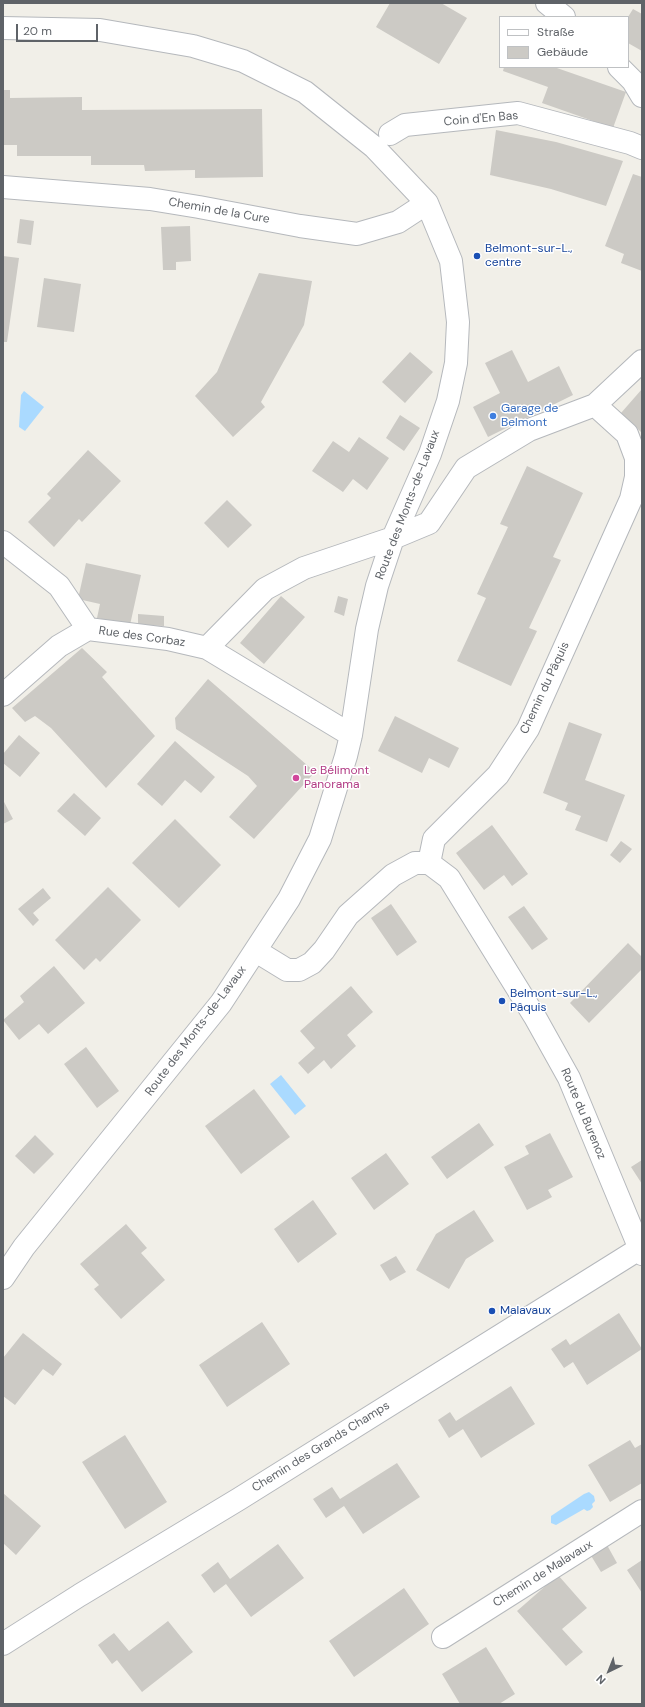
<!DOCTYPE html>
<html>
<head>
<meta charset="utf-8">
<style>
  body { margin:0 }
  #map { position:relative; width:645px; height:1707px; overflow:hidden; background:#f1efe8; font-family:"DM Sans",sans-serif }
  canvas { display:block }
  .frame { position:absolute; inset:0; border:4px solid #5f6368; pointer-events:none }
  .legend { position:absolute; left:499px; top:16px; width:130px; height:52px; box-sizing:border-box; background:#fff; border:1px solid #bfc1c3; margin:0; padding:5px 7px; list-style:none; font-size:12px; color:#5f6368 }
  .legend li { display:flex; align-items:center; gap:8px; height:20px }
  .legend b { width:20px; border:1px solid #bfc1c3 }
  .north { position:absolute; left:589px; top:1651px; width:40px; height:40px; -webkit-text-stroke:3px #fff; paint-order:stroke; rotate:223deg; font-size:11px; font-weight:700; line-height:16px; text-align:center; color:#5f6368 }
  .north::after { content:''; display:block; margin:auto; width:14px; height:18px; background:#5f6368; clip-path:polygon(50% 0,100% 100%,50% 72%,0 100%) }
  .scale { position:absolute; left:16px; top:24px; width:82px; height:18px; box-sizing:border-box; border:2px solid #5f6368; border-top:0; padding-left:5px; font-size:12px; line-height:14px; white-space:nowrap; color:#5f6368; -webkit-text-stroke:3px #fff; paint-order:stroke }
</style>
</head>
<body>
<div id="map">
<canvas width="645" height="1707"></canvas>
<div class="frame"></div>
<ul class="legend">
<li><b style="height:5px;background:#fff"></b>Straße</li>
<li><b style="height:11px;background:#cccac5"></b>Gebäude</li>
</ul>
<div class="north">N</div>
<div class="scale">20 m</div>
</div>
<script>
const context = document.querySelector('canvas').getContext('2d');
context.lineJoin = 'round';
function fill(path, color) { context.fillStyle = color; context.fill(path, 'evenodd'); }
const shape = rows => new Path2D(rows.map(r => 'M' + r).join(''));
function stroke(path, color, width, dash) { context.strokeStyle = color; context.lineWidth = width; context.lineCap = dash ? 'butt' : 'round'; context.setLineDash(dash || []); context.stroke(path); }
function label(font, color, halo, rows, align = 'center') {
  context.font = font + ' "DM Sans",sans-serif'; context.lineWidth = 3; context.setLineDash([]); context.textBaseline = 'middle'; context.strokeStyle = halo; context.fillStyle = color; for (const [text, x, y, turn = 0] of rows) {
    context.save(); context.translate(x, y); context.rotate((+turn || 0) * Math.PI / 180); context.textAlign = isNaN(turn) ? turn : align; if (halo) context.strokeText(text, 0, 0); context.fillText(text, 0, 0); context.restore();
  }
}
fill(shape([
  [24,391,44,407,25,431,19,427,21,395],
  [281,1075,306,1106,295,1115,270,1084],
  [589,1492,594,1496,595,1501,592,1504,593,1507,590,1510,587,1511,584,1509,556,1525,551,1523,551,1516,584,1494]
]), '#aadaff');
fill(shape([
  [390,3,441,3,467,18,439,64,376,27],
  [633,9,642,14,642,51,628,43,628,17],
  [504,67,554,67,626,92,613,128,542,103,548,87,503,71],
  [3,90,10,90,10,98,82,97,82,110,262,109,263,177,195,178,195,170,145,171,144,165,91,165,91,156,17,156,17,145,3,145],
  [496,130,556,142,623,161,606,206,551,189,490,175],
  [633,174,642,177,642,271,621,263,624,254,605,246],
  [20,219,34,221,31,245,17,243],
  [190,226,191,261,176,262,176,270,163,270,161,227],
  [3,256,19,258,7,342,3,342],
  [259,273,312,281,304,325,261,402,265,407,233,437,195,396,217,372],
  [44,278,81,284,74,332,37,327],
  [512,350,528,382,559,366,573,395,488,437,473,407,500,393,485,363],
  [410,352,433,372,405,403,382,382],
  [642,389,642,433,621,413],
  [400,415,420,428,404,451,386,438],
  [359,437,389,458,367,490,353,479,343,492,312,471,333,441,349,452],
  [88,450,121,481,82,522,79,519,54,547,28,522,51,498,47,494],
  [527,466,583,493,553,557,561,560,529,628,537,631,511,686,457,661,486,598,477,594,508,527,500,524],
  [227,500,252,525,228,548,204,523],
  [86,563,141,575,130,625,97,618,100,604,78,599],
  [281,596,305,617,264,664,240,643],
  [338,596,348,599,344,616,334,612],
  [138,614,164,616,164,626,138,625],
  [82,648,107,672,102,677,155,736,106,788,51,728,35,716,25,722,12,708],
  [208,679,315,772,254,839,229,817,257,786,248,776,176,729,175,718],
  [395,716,459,748,449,768,429,758,422,773,378,751],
  [569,722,602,734,585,780,625,795,607,842,575,830,581,816,565,810,568,803,543,793],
  [19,735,40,753,20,777,3,763,3,754],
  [175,741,215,777,201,793,185,780,162,806,137,784],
  [74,793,101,818,85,836,57,811],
  [3,800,13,819,3,824],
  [175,819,221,865,179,908,132,863],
  [492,825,528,874,512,886,504,875,484,890,456,853],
  [621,841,632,849,620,863,610,855],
  [108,887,141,920,100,962,96,958,84,970,55,940],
  [43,888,51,898,33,913,39,920,33,926,18,909],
  [391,904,417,942,397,956,371,918],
  [524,906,548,939,532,950,508,917],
  [628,943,642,957,642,969,589,1023,570,1003],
  [54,966,85,1003,48,1034,39,1024,19,1040,3,1020,24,1002,20,996],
  [351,986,373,1012,347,1035,356,1046,331,1069,324,1060,308,1074,298,1063,315,1048,300,1031],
  [86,1047,119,1091,97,1108,64,1064],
  [254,1089,290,1137,241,1174,205,1126],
  [479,1123,494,1145,447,1179,431,1157],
  [550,1133,573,1177,548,1190,552,1197,527,1210,504,1167,529,1154,525,1146],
  [35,1135,54,1154,34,1174,15,1156],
  [386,1153,409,1184,374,1210,351,1178],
  [642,1160,642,1184,631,1167],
  [313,1200,337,1234,298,1263,274,1229],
  [474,1210,494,1241,466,1259,449,1289,416,1270,436,1234],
  [126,1224,147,1248,141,1253,165,1280,121,1319,94,1289,99,1285,80,1264],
  [396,1256,406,1272,390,1281,380,1265],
  [619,1313,642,1349,587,1385,573,1362,564,1368,551,1349,566,1339,570,1345],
  [262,1322,290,1364,227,1407,199,1365],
  [23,1333,62,1364,53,1376,43,1369,15,1405,3,1396,3,1358],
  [511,1386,535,1424,481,1458,463,1429,449,1438,438,1420,450,1412,456,1421],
  [125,1435,167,1502,125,1529,82,1462],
  [630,1440,635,1448,642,1444,642,1483,610,1502,588,1465],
  [397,1463,420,1497,363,1534,344,1506,326,1518,313,1499,332,1487,340,1499],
  [3,1493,41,1526,16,1555,3,1543],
  [278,1544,304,1578,251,1617,226,1584,214,1593,201,1575,218,1562,230,1579],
  [607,1545,617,1563,601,1572,590,1554],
  [642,1560,642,1593,627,1570],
  [558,1575,587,1608,562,1629,583,1652,566,1666,517,1611],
  [404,1588,429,1624,354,1677,329,1641],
  [168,1621,193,1652,142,1692,117,1660,112,1664,98,1645,114,1633,129,1651],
  [486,1647,515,1694,499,1704,460,1704,442,1674]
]), '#cccac5');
const minor = shape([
  [547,3,564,17],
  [3,28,100,30,193,46,243,61,305,92,374,147,427,203,451,261,458,322,456,363,448,401,430,454,393,538,377,586,367,629,351,735,346,756,320,839,289,899,221,1003,24,1247,3,1278],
  [619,67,633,81,642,96],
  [390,134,405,125,518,113,630,143,642,148],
  [3,187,150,199,199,207,300,226,357,234,398,222,427,203],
  [3,542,59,586,88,629],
  [207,648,265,589,304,568,393,538,429,523,466,468,529,430,595,405,642,361],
  [3,695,59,646,88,629,168,639,207,648,351,735],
  [429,863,434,839,498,775,528,729,631,499,636,477,636,458,627,434,595,405],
  [429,863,449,878,535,1017,569,1078,642,1254],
  [256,951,287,970,299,970,312,963,324,950,348,915,393,875,415,863,429,863],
  [443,1637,642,1511],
  [3,1644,80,1595,239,1499,639,1249]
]);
stroke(minor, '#b5b8bc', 24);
stroke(minor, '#fff', 22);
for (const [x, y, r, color] of [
  [477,256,4,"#1a4fb4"],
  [493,416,4,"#3f7fe0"],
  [296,778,4,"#d1479c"],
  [502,1001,4,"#1a4fb4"],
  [492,1311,4,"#1a4fb4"]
]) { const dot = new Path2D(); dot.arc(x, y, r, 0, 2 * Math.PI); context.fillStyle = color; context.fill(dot); stroke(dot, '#fff', 1.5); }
label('12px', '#5f6368', '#fff', [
  ["Coin d'En Bas",481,119,-5],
  ["Chemin de la Cure",219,211,10],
  ["Route des Monts-de-Lavaux",408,505,-69],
  ["Rue des Corbaz",142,637,8],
  ["Chemin du Pâquis",545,688,-65],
  ["Route des Monts-de-Lavaux",196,1031,-53],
  ["Route du Burenoz",583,1114,67],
  ["Chemin des Grands Champs",321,1447,-32],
  ["Chemin de Malavaux",543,1574,-32]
]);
label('12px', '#164399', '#fff', [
  ["Belmont-sur-L.,",485,249],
  ["centre",485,263],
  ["Belmont-sur-L.,",510,994],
  ["Pâquis",510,1008],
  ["Malavaux",500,1311]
], 'left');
label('12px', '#366cbe', '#fff', [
  ["Garage de",501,409],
  ["Belmont",501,423]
], 'left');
label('12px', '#b23c85', '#fff', [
  ["Le Bélimont",304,771],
  ["Panorama",304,785]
], 'left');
</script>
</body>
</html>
